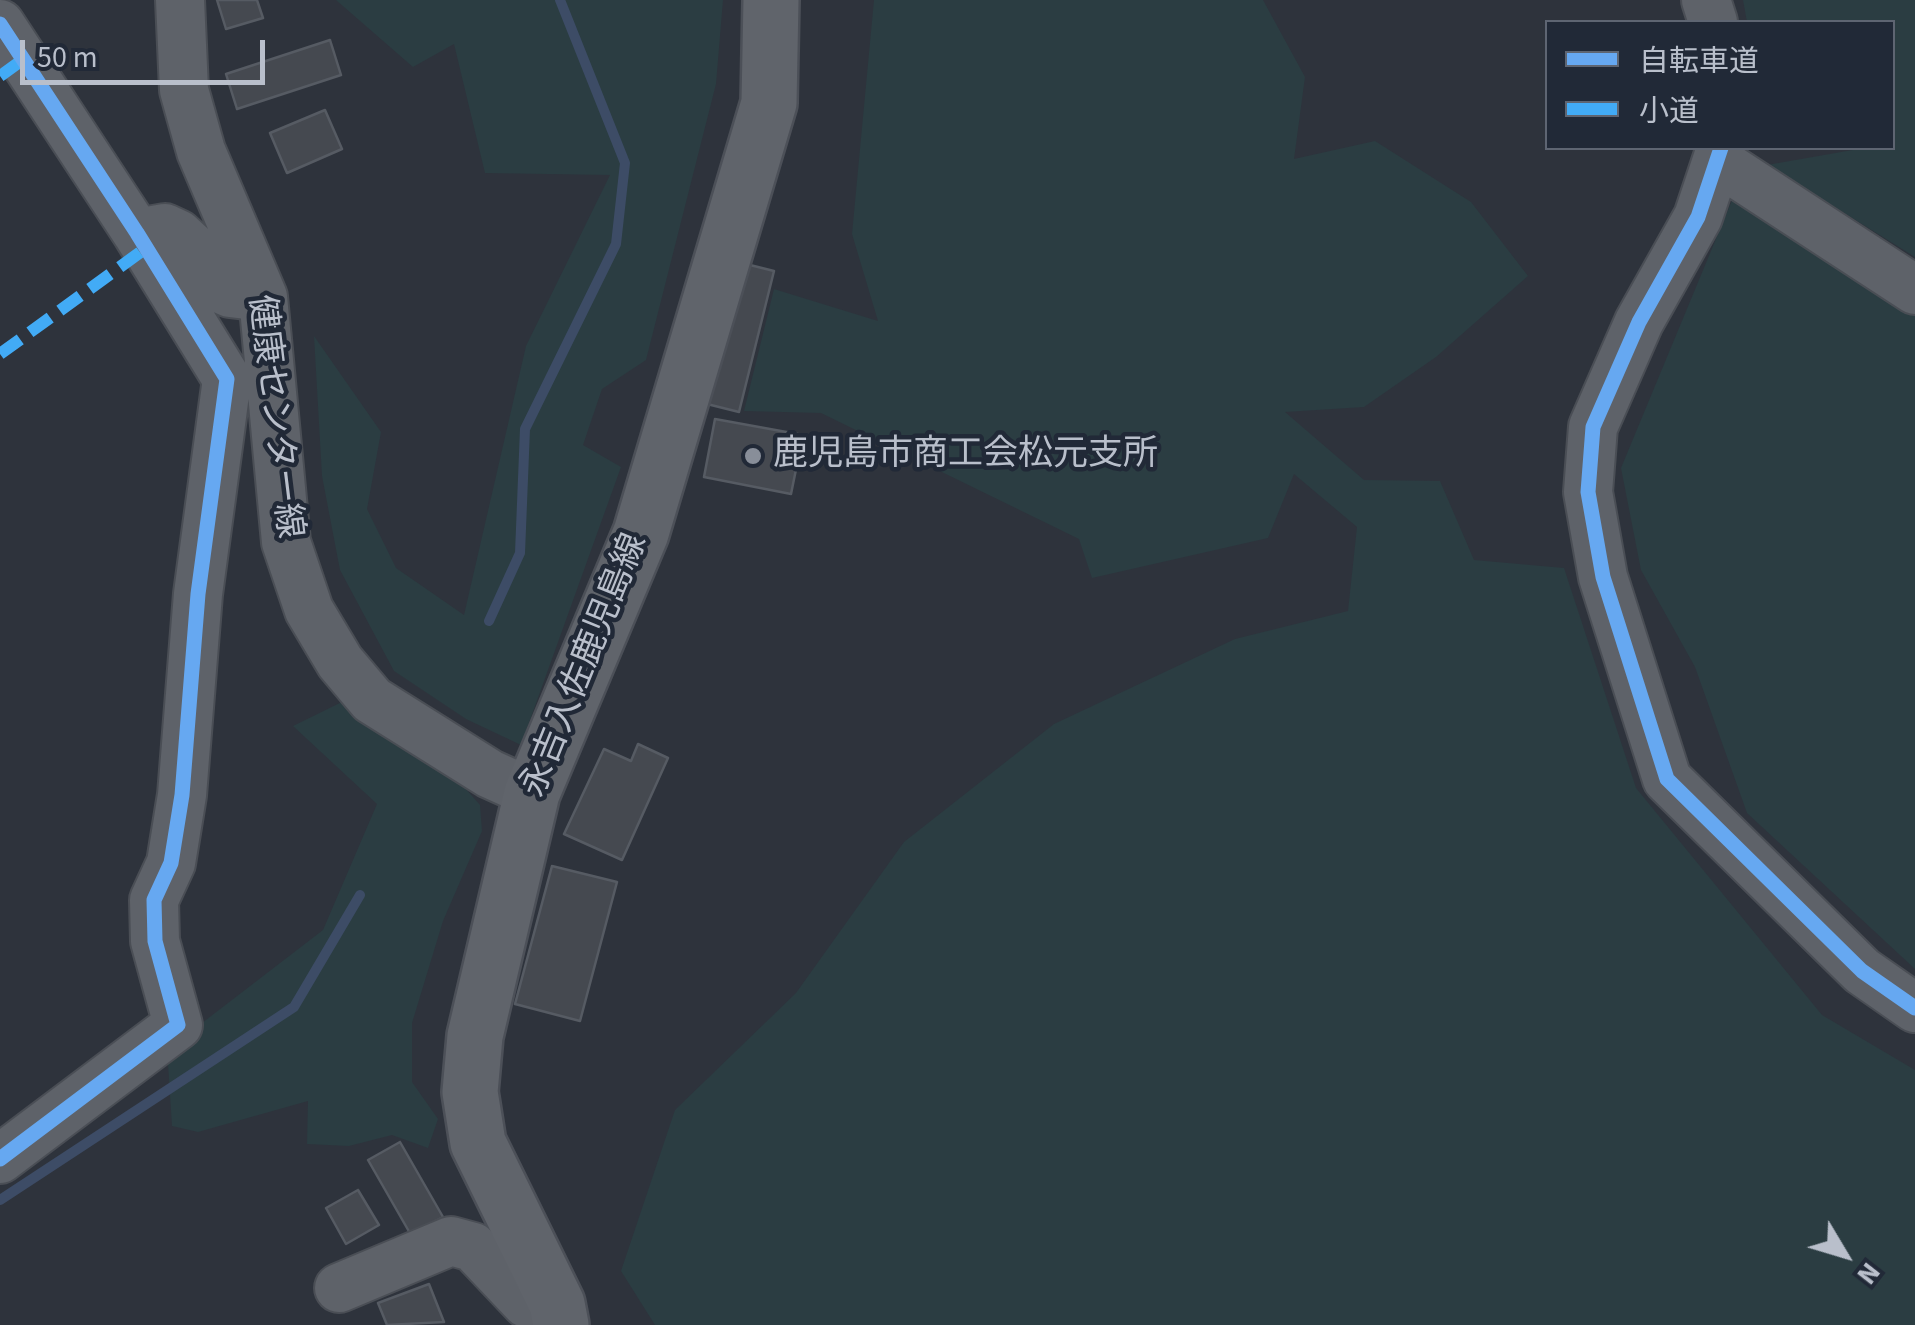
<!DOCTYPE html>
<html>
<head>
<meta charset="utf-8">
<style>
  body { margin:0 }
  #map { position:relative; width:1915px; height:1325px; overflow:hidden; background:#2e333c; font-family:"Source Sans 3","Noto Sans JP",sans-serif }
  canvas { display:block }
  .legend { position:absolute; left:1545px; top:20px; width:350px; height:130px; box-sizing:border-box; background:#212937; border:2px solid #5e6572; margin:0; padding:12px 18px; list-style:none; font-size:30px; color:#b9bfcb }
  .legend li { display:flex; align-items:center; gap:20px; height:50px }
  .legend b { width:50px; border:2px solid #5e6572 }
  .north { position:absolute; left:1795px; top:1205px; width:100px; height:100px; -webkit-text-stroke:8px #212937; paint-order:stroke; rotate:128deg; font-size:28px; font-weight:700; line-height:40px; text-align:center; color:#b9bfcb }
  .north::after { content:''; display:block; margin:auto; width:35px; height:45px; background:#b9bfcb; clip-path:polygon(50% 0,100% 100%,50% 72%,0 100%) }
  .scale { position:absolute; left:20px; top:40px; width:245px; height:45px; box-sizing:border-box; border:5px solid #b9bfcb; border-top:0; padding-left:12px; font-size:30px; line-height:35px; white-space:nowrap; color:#b9bfcb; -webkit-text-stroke:8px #212937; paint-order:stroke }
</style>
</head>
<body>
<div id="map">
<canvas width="1915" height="1325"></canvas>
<ul class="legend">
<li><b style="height:12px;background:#66a8f1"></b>自転車道</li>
<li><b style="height:12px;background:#42abf6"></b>小道</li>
</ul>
<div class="north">N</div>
<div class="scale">50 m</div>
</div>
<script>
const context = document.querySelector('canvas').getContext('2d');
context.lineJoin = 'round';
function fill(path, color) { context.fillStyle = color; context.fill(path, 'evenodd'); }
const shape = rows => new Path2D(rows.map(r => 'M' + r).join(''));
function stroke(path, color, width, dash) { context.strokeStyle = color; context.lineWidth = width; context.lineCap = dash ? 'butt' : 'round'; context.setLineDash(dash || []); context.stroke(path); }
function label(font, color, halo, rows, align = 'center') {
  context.font = font + ' "Source Sans 3","Noto Sans JP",sans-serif'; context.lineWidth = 9; context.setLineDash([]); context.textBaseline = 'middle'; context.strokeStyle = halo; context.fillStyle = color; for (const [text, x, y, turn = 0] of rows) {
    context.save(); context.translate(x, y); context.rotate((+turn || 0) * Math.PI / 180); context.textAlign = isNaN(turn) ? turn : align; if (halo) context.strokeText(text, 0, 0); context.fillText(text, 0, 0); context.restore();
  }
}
fill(shape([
  [336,0,723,0,716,84,646,360,602,389,583,445,621,467,521,745,466,719,394,671,340,570,322,476,314,336,381,432,367,509,396,568,464,615,526,346,610,175,485,173,454,44,413,67],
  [874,0,1263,0,1305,77,1294,159,1375,141,1471,202,1528,276,1436,357,1364,407,1285,412,1364,480,1440,481,1474,560,1564,568,1636,788,1822,1015,1915,1070,1915,1325,655,1325,621,1271,675,1110,796,993,904,842,1054,724,1235,639,1348,611,1357,527,1294,474,1268,538,1092,578,1079,539,821,413,744,411,774,289,878,321,852,234],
  [1743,0,1915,0,1915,257,1767,165,1864,148,1892,148,1892,22,1747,22],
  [1735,193,1915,307,1915,969,1747,813,1695,667,1641,570,1621,468],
  [348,699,465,788,480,805,482,831,443,921,412,1023,412,1082,438,1119,428,1148,392,1135,349,1146,307,1144,308,1101,198,1132,172,1126,168,1064,202,1023,323,930,377,804,293,726]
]), '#2b3d42');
stroke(shape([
  [489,621,520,553,525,429,616,244,625,163,560,0],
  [0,1200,294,1007,360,895]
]), '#3d4c66', 10);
const building = shape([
  [217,0,257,0,263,18,226,29,217,0],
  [330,40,341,75,237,109,226,74,330,40],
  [325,110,342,149,287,173,270,133,325,110],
  [742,263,774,271,739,412,707,404,742,263],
  [715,419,803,435,791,494,704,477,715,419],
  [638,744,668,758,622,860,564,834,604,749,631,761,638,744],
  [552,866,617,882,580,1021,515,1004,552,866],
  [400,1142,443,1217,411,1235,368,1160,400,1142],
  [358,1190,379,1225,346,1244,326,1208,358,1190],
  [429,1284,444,1322,387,1325,378,1303,429,1284]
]);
fill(building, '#454950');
stroke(building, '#565b63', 2.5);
const minor = shape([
  [180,0,184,90,201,151,263,297,286,542,309,610,340,662,372,700,490,774,532,793],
  [1706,0,1713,22],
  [0,24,137,233,227,379,198,594,182,795,171,863,154,900,155,941,178,1025,0,1159],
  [1721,148,1698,217,1639,322,1593,427,1588,492,1603,577,1667,779,1862,971,1915,1008],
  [1719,162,1915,290],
  [137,233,165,228,178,234,191,246,212,285,230,293,263,297],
  [339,1288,451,1241,473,1247,526,1303,557,1304]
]);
const major = shape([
  [561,1325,557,1304,478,1143,470,1092,475,1036,532,793,641,533,769,103,771,0]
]);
stroke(minor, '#4a4e55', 52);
stroke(major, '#4c5058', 60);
stroke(minor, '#5e6269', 48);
stroke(major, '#60646b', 55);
stroke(shape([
  [0,76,21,61],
  [0,354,146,248]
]), '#42abf6', 12, [25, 12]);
stroke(shape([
  [0,24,137,233,227,379,198,594,182,795,171,863,154,900,155,941,178,1025,0,1159],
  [1721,148,1698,217,1639,322,1593,427,1588,492,1603,577,1667,779,1862,971,1915,1008]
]), '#66a8f1', 15);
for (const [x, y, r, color] of [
  [753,456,10,"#888e99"]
]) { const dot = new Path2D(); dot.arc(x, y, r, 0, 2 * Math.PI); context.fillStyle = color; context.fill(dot); stroke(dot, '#212937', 4); }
label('35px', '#b9bfcb', '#212937', [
  ["健康センター線",273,417,83],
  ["永吉入佐鹿児島線",586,666,-68]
]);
label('35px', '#b9bfcb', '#212937', [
  ["鹿児島市商工会松元支所",773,456]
], 'left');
</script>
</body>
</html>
